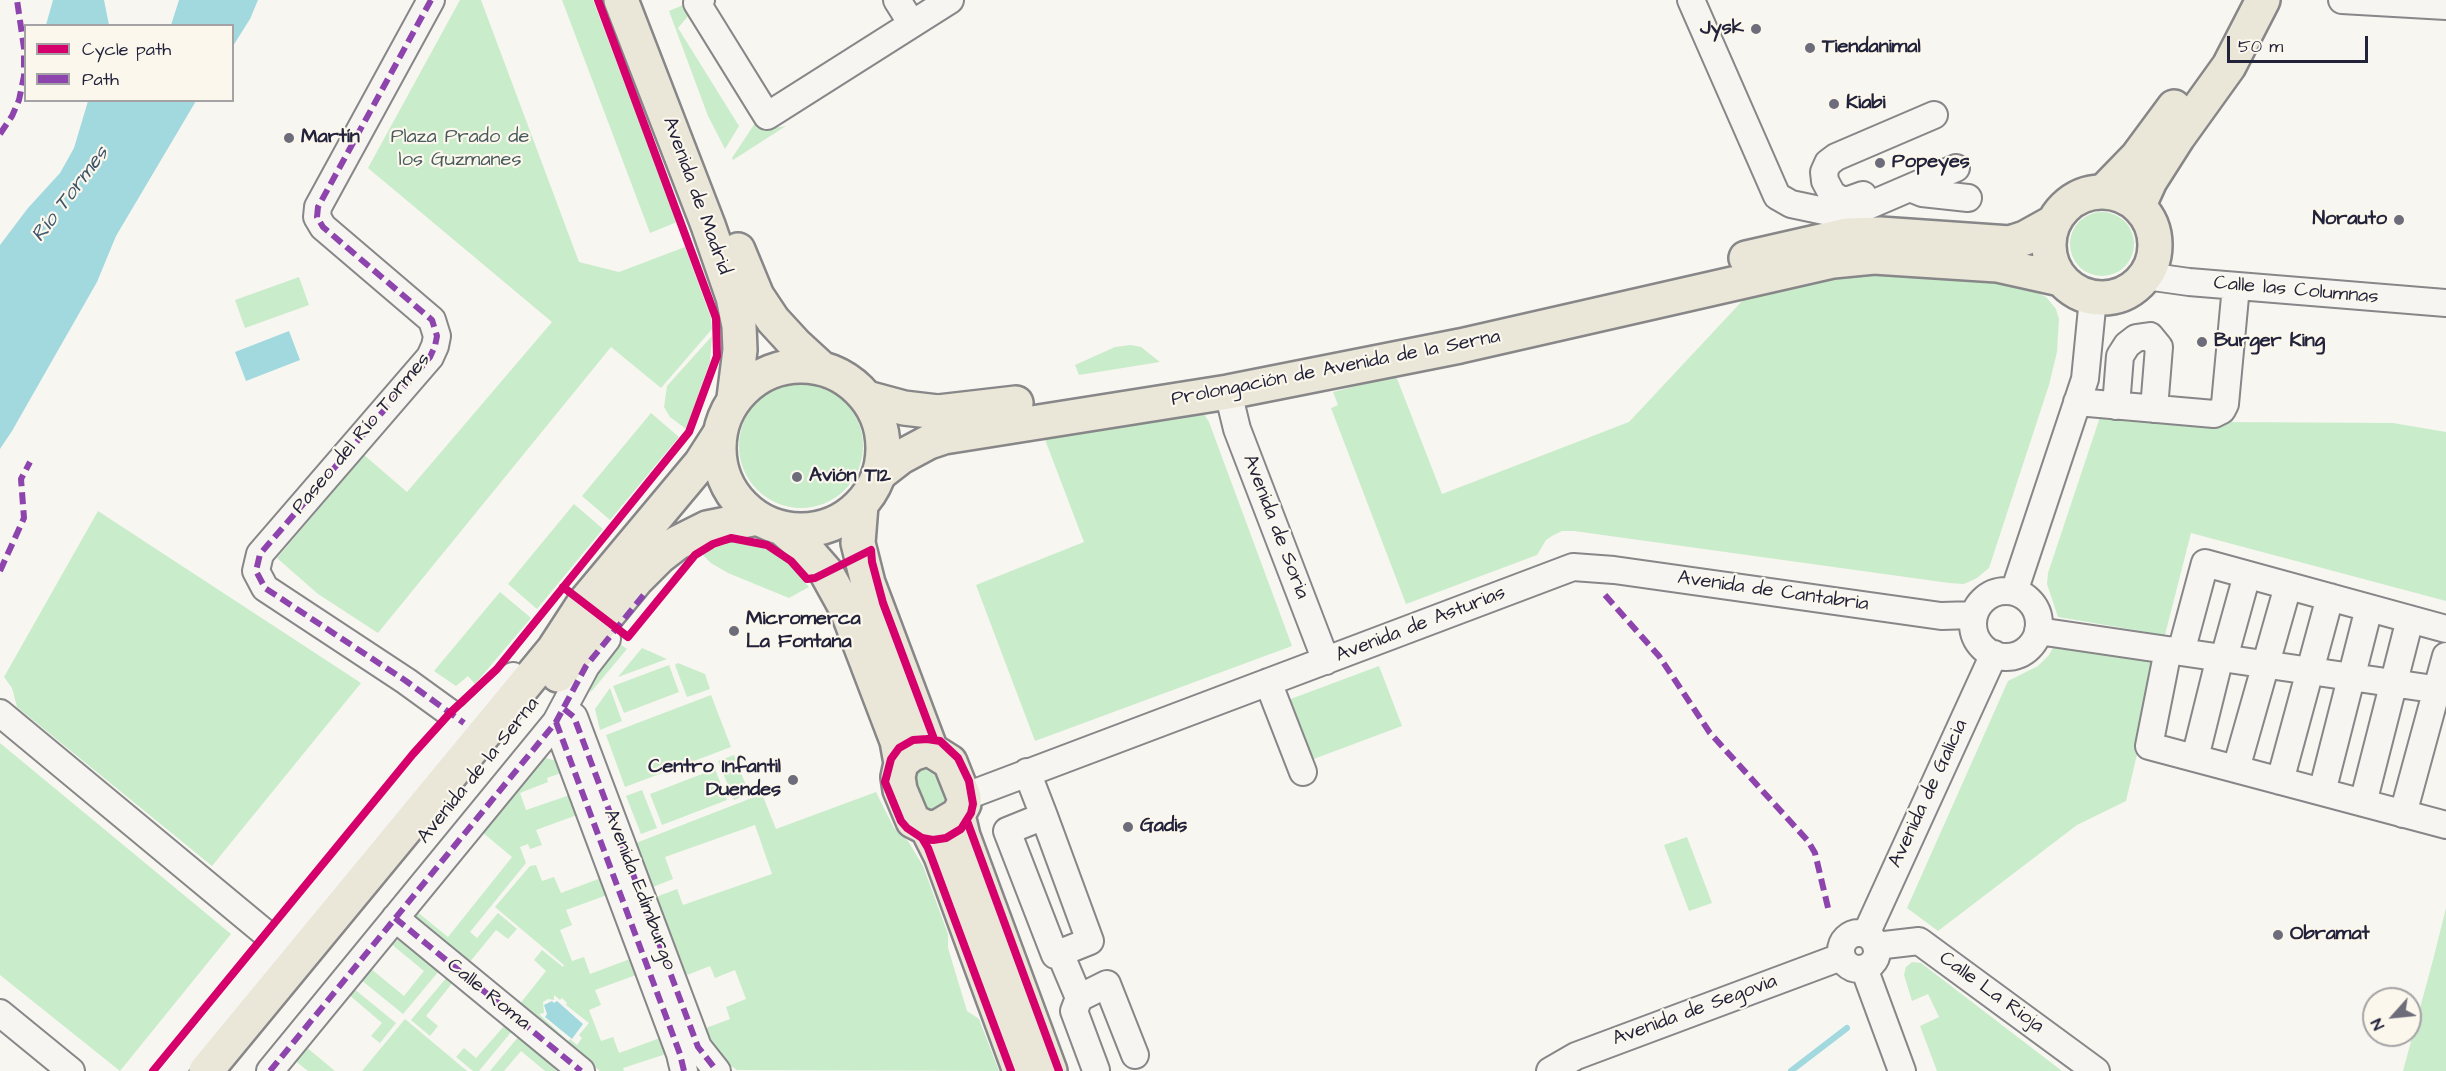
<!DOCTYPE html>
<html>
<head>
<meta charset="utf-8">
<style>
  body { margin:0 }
  #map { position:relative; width:2446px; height:1071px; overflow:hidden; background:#f8f6f0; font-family:"Architects Daughter",sans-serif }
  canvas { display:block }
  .legend { position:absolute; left:24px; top:24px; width:210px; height:78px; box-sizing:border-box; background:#fbf7ec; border:2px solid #a4a2a5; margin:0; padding:8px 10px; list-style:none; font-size:18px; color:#22223b }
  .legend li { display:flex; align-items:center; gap:12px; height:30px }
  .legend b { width:30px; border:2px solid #a4a2a5 }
  .north { position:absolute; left:2362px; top:987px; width:60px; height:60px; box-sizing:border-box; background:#fbf7ec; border:2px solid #a4a2a5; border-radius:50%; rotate:243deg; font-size:16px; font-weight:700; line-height:24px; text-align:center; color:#22223b }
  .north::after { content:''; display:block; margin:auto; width:21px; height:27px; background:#6d6c7a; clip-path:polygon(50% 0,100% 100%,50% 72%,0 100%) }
  .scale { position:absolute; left:2227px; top:36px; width:141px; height:27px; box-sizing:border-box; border:3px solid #22223b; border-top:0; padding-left:8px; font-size:18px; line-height:21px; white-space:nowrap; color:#22223b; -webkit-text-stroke:4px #fbf7ec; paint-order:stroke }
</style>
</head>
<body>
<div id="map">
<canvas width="2446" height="1071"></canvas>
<ul class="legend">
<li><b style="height:8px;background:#d6006c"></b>Cycle path</li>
<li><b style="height:8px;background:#8e44ad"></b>Path</li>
</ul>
<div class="north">N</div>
<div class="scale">50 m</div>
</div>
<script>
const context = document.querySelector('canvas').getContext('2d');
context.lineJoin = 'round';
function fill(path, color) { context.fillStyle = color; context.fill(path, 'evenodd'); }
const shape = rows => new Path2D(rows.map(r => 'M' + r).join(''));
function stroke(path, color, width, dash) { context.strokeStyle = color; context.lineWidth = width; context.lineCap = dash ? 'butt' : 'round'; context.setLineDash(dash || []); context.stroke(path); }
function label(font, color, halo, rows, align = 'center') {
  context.font = font + ' "Architects Daughter",sans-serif'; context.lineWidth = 4.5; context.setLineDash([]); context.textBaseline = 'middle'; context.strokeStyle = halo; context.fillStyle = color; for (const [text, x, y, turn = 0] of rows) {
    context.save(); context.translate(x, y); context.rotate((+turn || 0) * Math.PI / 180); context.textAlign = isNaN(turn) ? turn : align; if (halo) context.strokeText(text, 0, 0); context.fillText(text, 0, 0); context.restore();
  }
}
fill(shape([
  [460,0,481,0,579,262,619,272,685,247,711,318,712,329,661,388,611,347,378,633,318,594,277,558,364,455,407,492,552,322,368,168],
  [562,0,593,0,677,222,650,233],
  [683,5,688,16,678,28,739,126,725,149,708,116,669,11],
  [757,120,764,125,774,128,786,126,733,160,732,158],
  '2070 244a32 32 0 1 1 64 0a32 32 0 1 1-64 0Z',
  [1863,274,2007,284,2028,288,2046,297,2056,309,2059,319,2057,352,2049,385,1989,568,1977,578,1964,584,1949,583,1574,531,1562,531,1552,536,1546,540,1537,555,1406,604,1331,408,1338,405,1333,392,1396,376,1442,494,1629,422,1745,298,1833,278],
  [299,277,309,305,245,328,235,300],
  [712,336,710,362,686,429,670,417,664,407,667,386],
  [1131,345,1141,347,1160,362,1079,375,1075,365,1115,347],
  '739 446a62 62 0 1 1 124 0a62 62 0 1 1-124 0Z',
  [651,413,679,437,610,520,582,496],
  [1198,414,1204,414,1209,422,1292,646,1035,741,976,585,1084,542,1044,437],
  [2101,414,2226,422,2393,423,2446,432,2446,601,2191,533,2165,635,2058,617,2047,584,2048,573],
  [574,504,603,529,537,609,508,584],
  [98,511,361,683,212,866,17,707,12,688,4,677],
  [731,542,753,544,766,549,786,560,809,587,789,598,728,573,711,563,701,553],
  [500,592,531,618,475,684,468,676,456,686,434,671],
  [620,644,627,649,590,693,594,676],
  [2054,646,2150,661,2157,670,2126,801,2077,825,1938,931,1907,908,2008,681,2038,666,2049,655],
  [642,648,667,659,618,677],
  [678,663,705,674,710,689,687,697,675,665],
  [669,665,679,692,624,713,613,686],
  [1379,666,1402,726,1311,760,1288,700],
  [610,688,622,721,600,730,595,709],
  [711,695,731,747,625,787,606,735],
  [0,743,231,934,120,1071,0,975],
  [734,755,749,793,734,800,718,761],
  [546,758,556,761,561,773,547,778,548,782,520,793,526,810,570,795,577,815,536,830,542,845,530,849,528,844,520,847,526,863,470,932,477,938,498,913,517,929,508,939,496,930,469,963,420,923,415,913,416,911,448,937,512,857,482,832,541,760],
  [928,767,935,771,946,794,947,802,943,809,931,812,927,810,914,783,916,771],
  [715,769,727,800,662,825,650,794],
  [642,790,657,828,641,834,626,796],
  [876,792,894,828,908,841,923,866,948,934,948,948,967,1011,979,1019,999,1071,737,1070,723,1060,714,1047,706,1028,730,1019,726,1007,746,999,735,970,715,978,710,966,687,975,656,897,677,889,683,905,772,874,755,825,665,857,673,879,653,887,636,843,762,794,776,829],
  [1687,837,1712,903,1689,911,1664,845],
  [536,865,542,881,554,877,561,893,601,878,607,895,566,910,572,925,560,930,572,961,584,957,590,974,630,959,636,975,595,990,601,1005,589,1010,601,1041,613,1037,619,1053,660,1038,666,1054,623,1068,624,1071,600,1071,519,1005,546,971,534,960,542,950,563,967,564,965,495,907,530,866],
  [554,995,560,1000,562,998,567,1003,566,1005,589,1023,579,1035,582,1038,577,1045,570,1039,568,1041,539,1014,544,1013,543,1002,548,999,554,1000],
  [2446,908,2446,1071,2403,1071,2433,960],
  [399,940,406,943,439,971,403,1014,360,979,370,968,404,996,424,971,390,943],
  [1912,962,1921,963,2062,1071,1937,1071,1920,1026,1939,1017,1928,994,1912,1001,1904,975,1906,967],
  [447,977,453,982,426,1016,438,1026,430,1036,411,1020],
  [353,988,396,1023,380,1043,371,1036,382,1023,348,994],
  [405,1019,467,1071,362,1071],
  [505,1025,512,1031,479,1071,473,1071,456,1057,464,1048,476,1058],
  [519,1036,552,1064,556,1071,545,1071,521,1051,504,1071,490,1071],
  [305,1046,335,1071,308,1071,294,1060]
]), '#c9eccb');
fill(shape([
  [53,0,104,0,109,25,46,25],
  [179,0,258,0,250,19,233,46,232,26,171,25],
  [88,101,196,101,116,236,97,282,12,431,0,449,0,245,28,208,60,173,74,148],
  [289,331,300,360,246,381,235,352],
  [552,1001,554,1003,557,1001,583,1024,572,1039,545,1017,547,1014,544,1005]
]), '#a1d9df');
stroke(shape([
  [1791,1071,1847,1028]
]), '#a1d9df', 6);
const minor = shape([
  [431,0,318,207,317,217,323,227,432,320,437,336,435,346,430,357,260,554,256,571,265,588,406,681,464,723],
  [701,0,697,3,767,116,950,0],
  [897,0,912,24],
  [1691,0,1777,196,1791,204,1829,212,1856,211,1956,168],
  [2342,0,2446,6],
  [1910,188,1922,193,1968,198],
  [1863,195,1849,200,1841,200,1832,194,1825,181,1824,172,1828,163,1836,157,1934,115],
  [2146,276,2189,282,2446,303],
  [1228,392,1237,429,1326,661],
  [2077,402,2214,414,2222,410,2225,404,2236,286],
  [2116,406,2120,356,2127,345,2136,338,2150,336,2159,347,2154,409],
  '1973 624a33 33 0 1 1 66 0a33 33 0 1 1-66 0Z',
  [2014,592,2085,379,2093,298],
  [2038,631,2446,691],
  [2168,650,2149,746,2446,825],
  [2181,652,2205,563,2446,629],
  [2224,658,2247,575],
  [1268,682,1303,772],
  [564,709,574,717,698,1047,717,1071],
  [0,713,276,942],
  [556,722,680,1054,684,1071],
  [2195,758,2220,657],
  [2236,769,2288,586],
  [1027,772,1044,816,1090,941,1055,955,1007,831,1044,816],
  [2280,781,2330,597],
  [2322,792,2369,608],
  [964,797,1573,567,1614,570,1941,616,1974,615],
  [2363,803,2410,619],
  [2403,814,2446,656],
  [395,918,581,1071],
  '1841 951a18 18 0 1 1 36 0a18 18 0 1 1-36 0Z',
  [1866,934,1994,654],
  [1876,946,1919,941,2096,1071],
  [1060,953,1079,998],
  [1864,968,1902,1071],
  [0,1013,71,1071],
  [1096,1070,1074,1011,1079,998,1107,984,1135,1055],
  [171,1071,429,758,513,676],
  [270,1071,556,722,586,666,607,639],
  [1550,1071,1576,1056,1841,957]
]);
const major = shape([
  [2104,191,2137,157,2174,107],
  '2049 245a53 53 0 1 1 106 0a53 53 0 1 1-106 0Z',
  [2139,205,2150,181,2178,137,2229,66,2263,0],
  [1746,258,1847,235,1880,234,2010,243,2025,238,2052,223],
  [867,398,904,408,938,412,1016,403],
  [879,474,901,457,929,442,944,437,1228,392,1460,346,1833,261,1874,257,1997,265,2060,279],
  [558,675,637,579,659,557,677,543,707,528,757,518],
  [206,1071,554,649,584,603,701,463,719,435]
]);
const highway = shape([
  [621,0,708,225,733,297,739,326,740,350,734,398],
  [738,250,757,296,773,320,796,345,820,367],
  '719 448a82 82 0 1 1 164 0a82 82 0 1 1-164 0Z',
  [861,505,858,543,868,583,931,750],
  [782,528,805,548,826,572,847,610,897,741,901,763],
  [924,750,931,750,950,762,964,797,964,804,958,815,938,827,927,828,913,821,900,790,898,777,901,763,912,754,924,750],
  [958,815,963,836,1050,1071],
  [927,828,941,856,1020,1071]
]);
stroke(minor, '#878688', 30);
stroke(major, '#878688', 38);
stroke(highway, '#878688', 38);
stroke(minor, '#f6f5f1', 26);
stroke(major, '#eae7d8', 33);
stroke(highway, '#eae7d8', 33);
stroke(shape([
  [431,0,318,207,317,217,323,227,432,320,437,336,435,346,430,357,260,554,256,571,265,588,406,681,464,723],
  [0,134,12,116,19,100,24,76,24,48,17,0],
  [0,571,24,518,21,479,30,462],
  [1605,595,1659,656,1710,733,1808,841,1815,853,1829,912],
  [564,709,574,717,698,1047,717,1071],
  [556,722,680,1054,684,1071],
  [395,918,581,1071],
  [270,1071,556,722,586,666,646,592]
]), '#8e44ad', 6, [12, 6]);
stroke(shape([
  [563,587,628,637,695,555,713,544,731,538,767,545,791,561,807,579,815,578,871,550,872,562,883,603,934,739],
  [927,739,940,741,958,758,969,781,973,804,971,813,961,829,946,838,933,840,922,838,907,828,901,821,885,782,891,759,899,748,913,740,927,739],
  [967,821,1059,1071],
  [922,838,928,848,1011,1071],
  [153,1071,413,754,450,713,497,669,689,432,717,356,716,318,598,0]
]), '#d6006c', 8);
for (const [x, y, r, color] of [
  [1756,29,6,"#6d6c7a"],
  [1810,48,6,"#6d6c7a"],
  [1834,104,6,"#6d6c7a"],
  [289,138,6,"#6d6c7a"],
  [1880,163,6,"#6d6c7a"],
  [2399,220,6,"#6d6c7a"],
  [2202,342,6,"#6d6c7a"],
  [797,477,6,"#6d6c7a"],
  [734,631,6,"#6d6c7a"],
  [793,780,6,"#6d6c7a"],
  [1128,827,6,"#6d6c7a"],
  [2278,935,6,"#6d6c7a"]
]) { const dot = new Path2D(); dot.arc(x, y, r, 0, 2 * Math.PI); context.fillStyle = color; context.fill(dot); stroke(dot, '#fbf7ec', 2); }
label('bold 20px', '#22223b', '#fbf7ec', [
  ["Jysk",1744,29,"right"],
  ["Tiendanimal",1822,48],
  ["Kiabi",1846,104],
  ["Martín",301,138],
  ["Popeyes",1892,163],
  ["Norauto",2387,220,"right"],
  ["Burger King",2214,342],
  ["Avión T12",809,477],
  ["Micromerca",746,620],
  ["La Fontana",746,643],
  ["Centro Infantil",781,768,"right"],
  ["Duendes",781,791,"right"],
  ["Gadis",1140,827],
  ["Obramat",2290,935]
], 'left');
label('20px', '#485c5d', '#fbf7ec', [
  ["Plaza Prado de",460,138],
  ["los Guzmanes",460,161]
]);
label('20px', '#22223b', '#fbf7ec', [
  ["Avenida de Madrid",696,196,70],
  ["Calle las Columnas",2296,291,5],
  ["Prolongación de Avenida de la Serna",1336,369,-11],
  ["Paseo del Río Tormes",362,434,-50],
  ["Avenida de Soria",1275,527,69],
  ["Avenida de Cantabria",1773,592,8],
  ["Avenida de Asturias",1421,625,-21],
  ["Avenida de la Serna",479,771,-51],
  ["Avenida de Galicia",1929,794,-65],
  ["Avenida Edimburgo",639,890,69],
  ["Calle La Rioja",1991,993,36],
  ["Calle Roma",488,995,39],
  ["Avenida de Segovia",1695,1011,-20]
]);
label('italic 21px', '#3d556a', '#fbf7ec', [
  ["Río Tormes",71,195,-53]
]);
</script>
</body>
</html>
